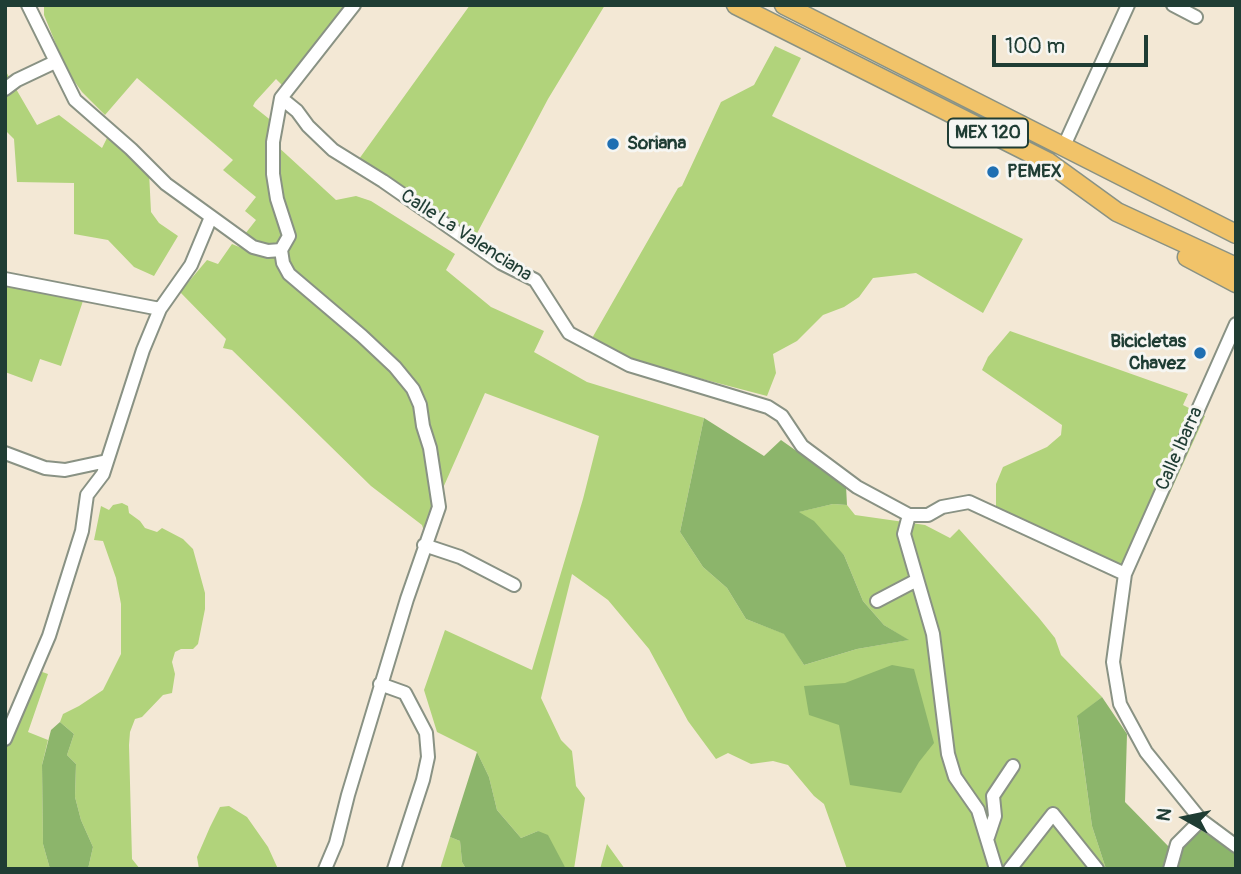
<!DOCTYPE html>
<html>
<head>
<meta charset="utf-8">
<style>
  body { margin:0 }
  #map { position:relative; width:1241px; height:874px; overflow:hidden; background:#f3e8d5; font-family:Pangolin,sans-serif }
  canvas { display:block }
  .frame { position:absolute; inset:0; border:7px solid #1f3d34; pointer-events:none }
  .north { position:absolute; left:1150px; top:783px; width:70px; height:70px; -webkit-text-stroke:5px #f6f6f2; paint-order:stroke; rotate:279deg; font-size:19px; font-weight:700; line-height:28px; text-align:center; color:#1f3d34 }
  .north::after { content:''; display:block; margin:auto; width:24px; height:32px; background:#1f3d34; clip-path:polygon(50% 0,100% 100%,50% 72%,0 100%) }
  .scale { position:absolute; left:992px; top:35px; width:156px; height:32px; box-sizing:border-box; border:4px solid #1f3d34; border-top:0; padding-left:9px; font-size:21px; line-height:24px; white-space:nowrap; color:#1f3d34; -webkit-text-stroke:5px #f6f6f2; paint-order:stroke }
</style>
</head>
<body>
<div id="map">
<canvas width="1241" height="874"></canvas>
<div class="frame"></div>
<div class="north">N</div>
<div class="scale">100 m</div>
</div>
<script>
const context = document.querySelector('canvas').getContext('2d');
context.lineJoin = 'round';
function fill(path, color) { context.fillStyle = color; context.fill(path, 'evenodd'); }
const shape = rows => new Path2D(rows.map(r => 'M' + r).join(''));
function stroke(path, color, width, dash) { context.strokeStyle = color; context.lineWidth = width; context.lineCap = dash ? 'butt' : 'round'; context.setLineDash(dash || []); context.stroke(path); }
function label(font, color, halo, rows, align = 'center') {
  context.font = font + ' Pangolin,sans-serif'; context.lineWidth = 6; context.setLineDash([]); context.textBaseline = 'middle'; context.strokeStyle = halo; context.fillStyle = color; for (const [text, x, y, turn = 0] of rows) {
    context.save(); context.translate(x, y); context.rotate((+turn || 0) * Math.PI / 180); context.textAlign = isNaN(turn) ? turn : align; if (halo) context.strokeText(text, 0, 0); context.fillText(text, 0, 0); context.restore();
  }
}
fill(shape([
  [44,5,360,5,289,92,276,79,255,102,253,106,278,126,276,145,336,200,356,196,371,201,455,254,446,270,491,307,544,331,534,352,587,382,704,418,680,532,703,567,727,588,746,619,785,634,804,665,857,649,908,640,884,625,863,601,844,555,798,512,833,504,847,505,855,515,925,525,950,538,959,529,1039,618,1055,638,1061,655,1102,697,1077,717,1092,826,1106,869,847,869,824,804,814,796,788,765,773,761,751,764,728,753,716,759,688,721,649,649,608,600,572,574,541,698,561,740,572,751,576,786,585,798,574,869,566,869,538,831,521,838,497,810,489,777,477,752,437,732,424,690,445,630,532,670,583,499,599,436,485,393,424,531,422,525,371,486,232,350,223,348,226,339,180,292,207,260,218,264,232,244,244,249,251,240,245,234,256,220,245,211,256,197,223,170,233,160,137,78,105,115,82,92,67,71,44,15],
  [470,5,605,5,548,99,474,239,359,159],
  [775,46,801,58,772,116,1023,239,983,313,916,273,873,278,859,297,844,307,823,315,797,341,773,354,776,373,767,396,664,369,623,356,591,340,678,188,682,186,721,102,754,85],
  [5,70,37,125,59,115,102,148,107,138,149,172,151,212,159,223,178,236,154,276,134,267,108,240,74,234,74,183,17,182,14,139,5,130],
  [5,278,85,295,61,366,40,359,32,382,5,372],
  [1010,331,1188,394,1183,405,1205,416,1137,565,1125,574,996,515,996,484,1003,467,1047,447,1061,435,1062,425,982,370,988,357],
  [122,503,128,506,129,513,140,521,145,528,157,532,162,528,183,539,193,549,205,593,205,609,198,644,193,649,181,649,175,652,172,662,175,674,172,693,163,695,142,717,135,719,130,732,129,745,132,859,140,869,88,869,93,847,81,820,75,797,76,764,67,755,74,734,60,722,63,714,79,706,103,690,121,654,121,604,116,578,103,541,94,540,101,506,109,510,113,505],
  [28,667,48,674,28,732,48,740,42,765,43,844,50,869,5,869,5,722,20,691],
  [229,806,247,817,268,847,278,869,199,869,197,857,210,827,220,807],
  [450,837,460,841,462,862,466,869,440,869],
  [607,844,625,869,600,869]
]), '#b1d37b');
fill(shape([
  [704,418,764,456,781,440,846,486,847,505,833,504,799,512,814,521,844,555,863,601,884,625,909,640,857,649,804,665,784,634,746,619,727,588,703,567,680,532],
  [892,665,914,669,934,743,919,762,901,793,850,785,839,725,809,715,804,686,845,683],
  [1102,697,1127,734,1125,802,1170,848,1217,822,1236,839,1236,869,1106,869,1092,826,1077,716],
  [60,722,74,734,67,755,76,764,75,797,81,820,93,847,88,869,50,869,43,844,42,765,51,730],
  [477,752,489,777,497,810,521,838,538,831,548,835,566,869,466,869,462,862,460,841,450,837]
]), '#8cb56b');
const street = shape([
  [28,5,75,100,131,149,166,184,253,247,268,251,281,250,289,236,277,199,273,174,273,142,281,98,354,5],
  [1173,5,1196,17],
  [5,89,17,80,55,62],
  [281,98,297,111,308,126,333,150,383,181,501,263,535,280,569,333,629,365,768,407,782,416,802,446,857,487,909,515,928,515,942,507,969,502,1125,574],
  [1063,148,1128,5],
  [281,250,283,263,289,274,362,336,395,367,413,389,420,405,423,426,430,448,439,507,407,599,348,795,336,843,325,869],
  [5,279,160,309],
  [1236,324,1125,574,1113,662,1120,704,1146,752,1201,820,1236,846],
  [5,453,45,468,65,470,107,461],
  [909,515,904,534,933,634,948,754,955,777,978,810,996,869],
  [424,545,460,557,514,585],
  [877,601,917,580],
  [380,684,405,693,426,733,428,757,423,780,394,869],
  [5,739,49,636,82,531,87,495,103,474,143,350,160,309,191,265,211,217],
  [988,837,995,816,993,796,1013,766],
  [1010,869,1053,814,1097,869],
  [1170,869,1177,844,1201,820]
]);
const primary = shape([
  [736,5,1048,162,1117,212,1236,267],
  [784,5,1236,234],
  [1187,257,1236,283]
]);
stroke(street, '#899284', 16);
stroke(primary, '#899284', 21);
stroke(street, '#fff', 12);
stroke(primary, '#f1c369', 18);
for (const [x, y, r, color] of [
  [613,144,7,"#1f6fb2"],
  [993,172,7,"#1f6fb2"],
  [1200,353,7,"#1f6fb2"]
]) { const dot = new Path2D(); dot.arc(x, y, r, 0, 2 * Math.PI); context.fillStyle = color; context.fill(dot); stroke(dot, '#f6f6f2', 2.5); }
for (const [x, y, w] of [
  [988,133,80]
]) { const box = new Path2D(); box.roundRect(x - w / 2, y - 14.5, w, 29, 5); context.fillStyle = '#f6f6f2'; context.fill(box); stroke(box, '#1f3d34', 2); }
label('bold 18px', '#1f3d34', null, [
  ["MEX 120",988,133]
]);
label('bold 19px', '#1f3d34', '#f6f6f2', [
  ["Soriana",627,144],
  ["PEMEX",1007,172],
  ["Bicicletas",1186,342,"right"],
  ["Chavez",1186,364,"right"]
], 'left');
label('19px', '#1f3d34', '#f6f6f2', [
  ["Calle La Valenciana",466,236,33],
  ["Calle Ibarra",1180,449,-66]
]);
</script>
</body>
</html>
